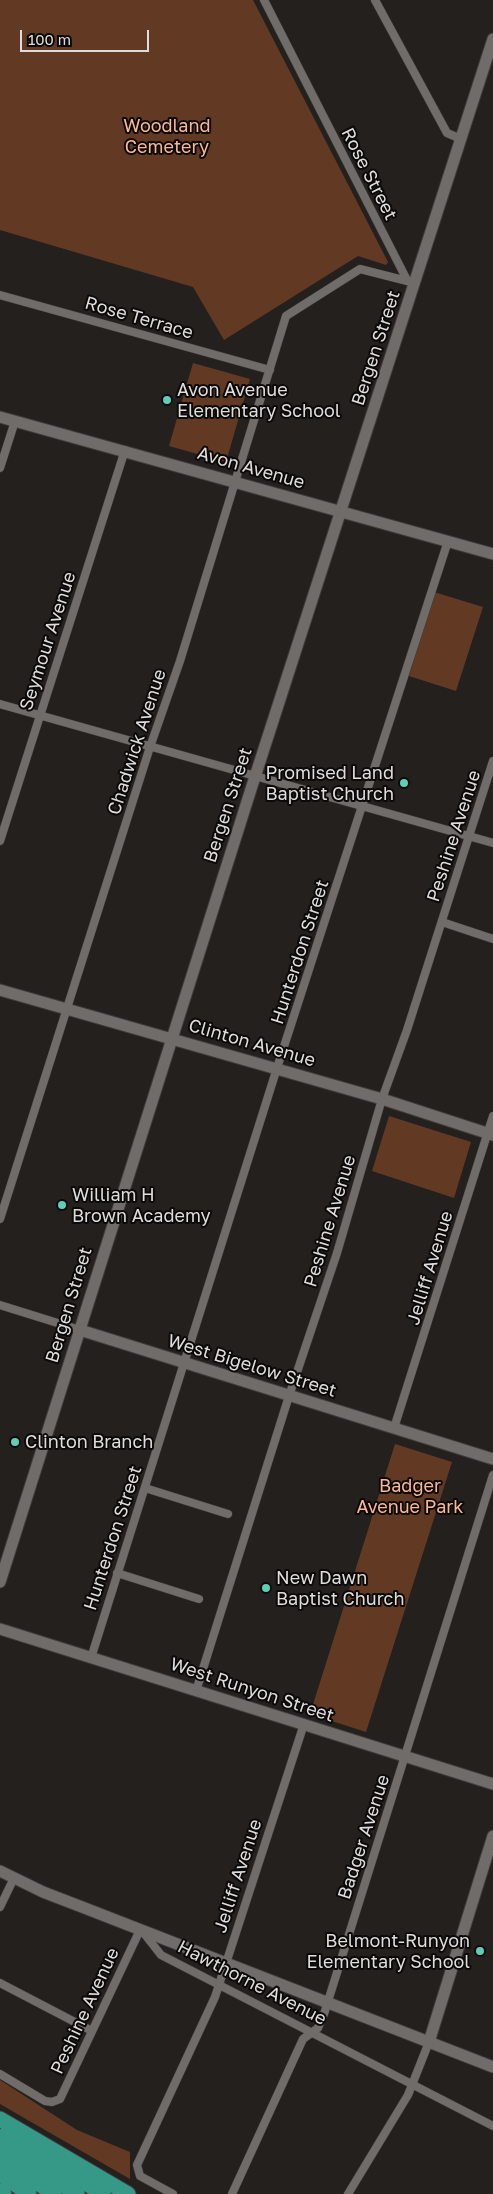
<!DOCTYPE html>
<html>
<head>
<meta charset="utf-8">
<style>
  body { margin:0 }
  #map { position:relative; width:493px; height:2194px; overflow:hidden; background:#23201e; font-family:"Golos Text",sans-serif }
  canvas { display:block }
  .scale { position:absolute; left:20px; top:30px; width:129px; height:22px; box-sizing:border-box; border:2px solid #dfdddc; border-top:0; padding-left:6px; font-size:15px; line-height:18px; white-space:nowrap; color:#dfdddc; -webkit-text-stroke:4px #0b0a09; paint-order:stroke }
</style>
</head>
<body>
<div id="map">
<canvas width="493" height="2194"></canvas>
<div class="scale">100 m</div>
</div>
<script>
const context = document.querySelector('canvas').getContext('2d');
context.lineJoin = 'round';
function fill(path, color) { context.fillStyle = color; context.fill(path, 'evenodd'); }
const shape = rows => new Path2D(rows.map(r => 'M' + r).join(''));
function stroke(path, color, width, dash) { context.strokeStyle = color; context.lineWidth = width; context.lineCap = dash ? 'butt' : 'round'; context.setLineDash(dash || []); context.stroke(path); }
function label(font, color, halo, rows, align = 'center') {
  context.font = font + ' "Golos Text",sans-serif'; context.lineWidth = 4; context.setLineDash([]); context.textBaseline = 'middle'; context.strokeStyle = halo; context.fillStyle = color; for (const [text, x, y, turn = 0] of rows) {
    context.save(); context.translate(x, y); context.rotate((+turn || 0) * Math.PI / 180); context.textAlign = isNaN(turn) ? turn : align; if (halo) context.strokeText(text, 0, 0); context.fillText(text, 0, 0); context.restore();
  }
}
fill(shape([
  [0,0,253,0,388,262,386,265,358,256,224,340,193,287,0,230],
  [193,363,250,379,226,462,169,446],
  [434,592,483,607,456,691,409,676],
  [389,1116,471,1142,454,1198,372,1171],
  [395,1444,452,1462,366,1732,310,1714],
  [0,2080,77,2130,130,2152,130,2179,0,2104]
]), '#623a24');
const street = shape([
  [264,0,407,280],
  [375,0,447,133,461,139],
  [0,295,270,370],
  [0,468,15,421],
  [0,704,493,843],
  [0,841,125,450],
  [442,922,493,939],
  [0,1219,150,747,180,661,286,316,360,269,415,283],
  [0,1305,80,1330],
  [394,1428,493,1116],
  [145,1488,228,1514],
  [117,1573,199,1599],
  [91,1658,277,1068,448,541],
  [196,1691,289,1396,337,1253,382,1099,407,1030,493,761],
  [0,1907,14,1878],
  [143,1932,161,1955,493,2126],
  [0,1983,92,2031],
  [0,2074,45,2101,52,2102,60,2099,140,1930],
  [173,2194,140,2176,137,2165,215,1997,304,1724],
  [232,2194,303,2039,318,2028,324,2014,493,1475],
  [348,2194,408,2095,429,2042]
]);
const secondary = shape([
  [0,417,493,554],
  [0,990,382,1099,493,1135],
  [80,1330,493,1459],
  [0,1582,252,786,493,39],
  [0,1629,493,1784],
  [0,1871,43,1892,82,1907,493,2067],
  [429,2042,493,1836]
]);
const highway = shape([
  [0,2119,128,2194],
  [6,2134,103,2194],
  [0,2145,77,2194],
  [0,2158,54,2194],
  [0,2174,29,2194],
  [0,2191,4,2194]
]);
stroke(street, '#3f3c3b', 9);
stroke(secondary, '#3f3c3b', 13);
stroke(highway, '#3f3c3b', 17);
stroke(street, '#706c6a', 8);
stroke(secondary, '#706c6a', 11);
stroke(highway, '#369886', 15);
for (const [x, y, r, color] of [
  [167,400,5,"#5dceb8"],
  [404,783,5,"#5dceb8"],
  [62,1205,5,"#5dceb8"],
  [15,1442,5,"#5dceb8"],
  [266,1588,5,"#5dceb8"],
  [480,1951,5,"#5dceb8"]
]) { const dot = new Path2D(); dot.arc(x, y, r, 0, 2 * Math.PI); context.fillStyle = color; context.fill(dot); stroke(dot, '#0b0a09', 2); }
label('18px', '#fcb792', '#0b0a09', [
  ["Woodland",167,126],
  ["Cemetery",167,147],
  ["Badger",410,1486],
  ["Avenue Park",410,1507]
]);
label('18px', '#dfdddc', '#0b0a09', [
  ["Rose Street",369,174,63],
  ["Rose Terrace",139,318,16],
  ["Bergen Street",376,348,-72],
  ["Avon Avenue",251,468,16],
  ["Seymour Avenue",48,641,-72],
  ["Chadwick Avenue",137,742,-72],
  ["Bergen Street",228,805,-72],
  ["Peshine Avenue",454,836,-72],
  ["Hunterdon Street",300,952,-72],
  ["Clinton Avenue",252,1043,16],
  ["Peshine Avenue",330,1221,-73],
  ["Jelliff Avenue",430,1268,-73],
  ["Bergen Street",69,1305,-73],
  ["West Bigelow Street",252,1366,17],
  ["Hunterdon Street",113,1538,-72],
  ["West Runyon Street",252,1690,18],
  ["Badger Avenue",364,1837,-72],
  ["Jelliff Avenue",238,1876,-72],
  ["Hawthorne Avenue",252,1983,27],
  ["Peshine Avenue",85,2011,-65]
]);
label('18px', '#dfdddc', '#0b0a09', [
  ["Avon Avenue",177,390],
  ["Elementary School",177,411],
  ["Promised Land",394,773,"right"],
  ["Baptist Church",394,794,"right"],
  ["William H",72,1195],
  ["Brown Academy",72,1216],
  ["Clinton Branch",25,1442],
  ["New Dawn",276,1578],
  ["Baptist Church",276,1599],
  ["Belmont-Runyon",470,1941,"right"],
  ["Elementary School",470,1962,"right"]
], 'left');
</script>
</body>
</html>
